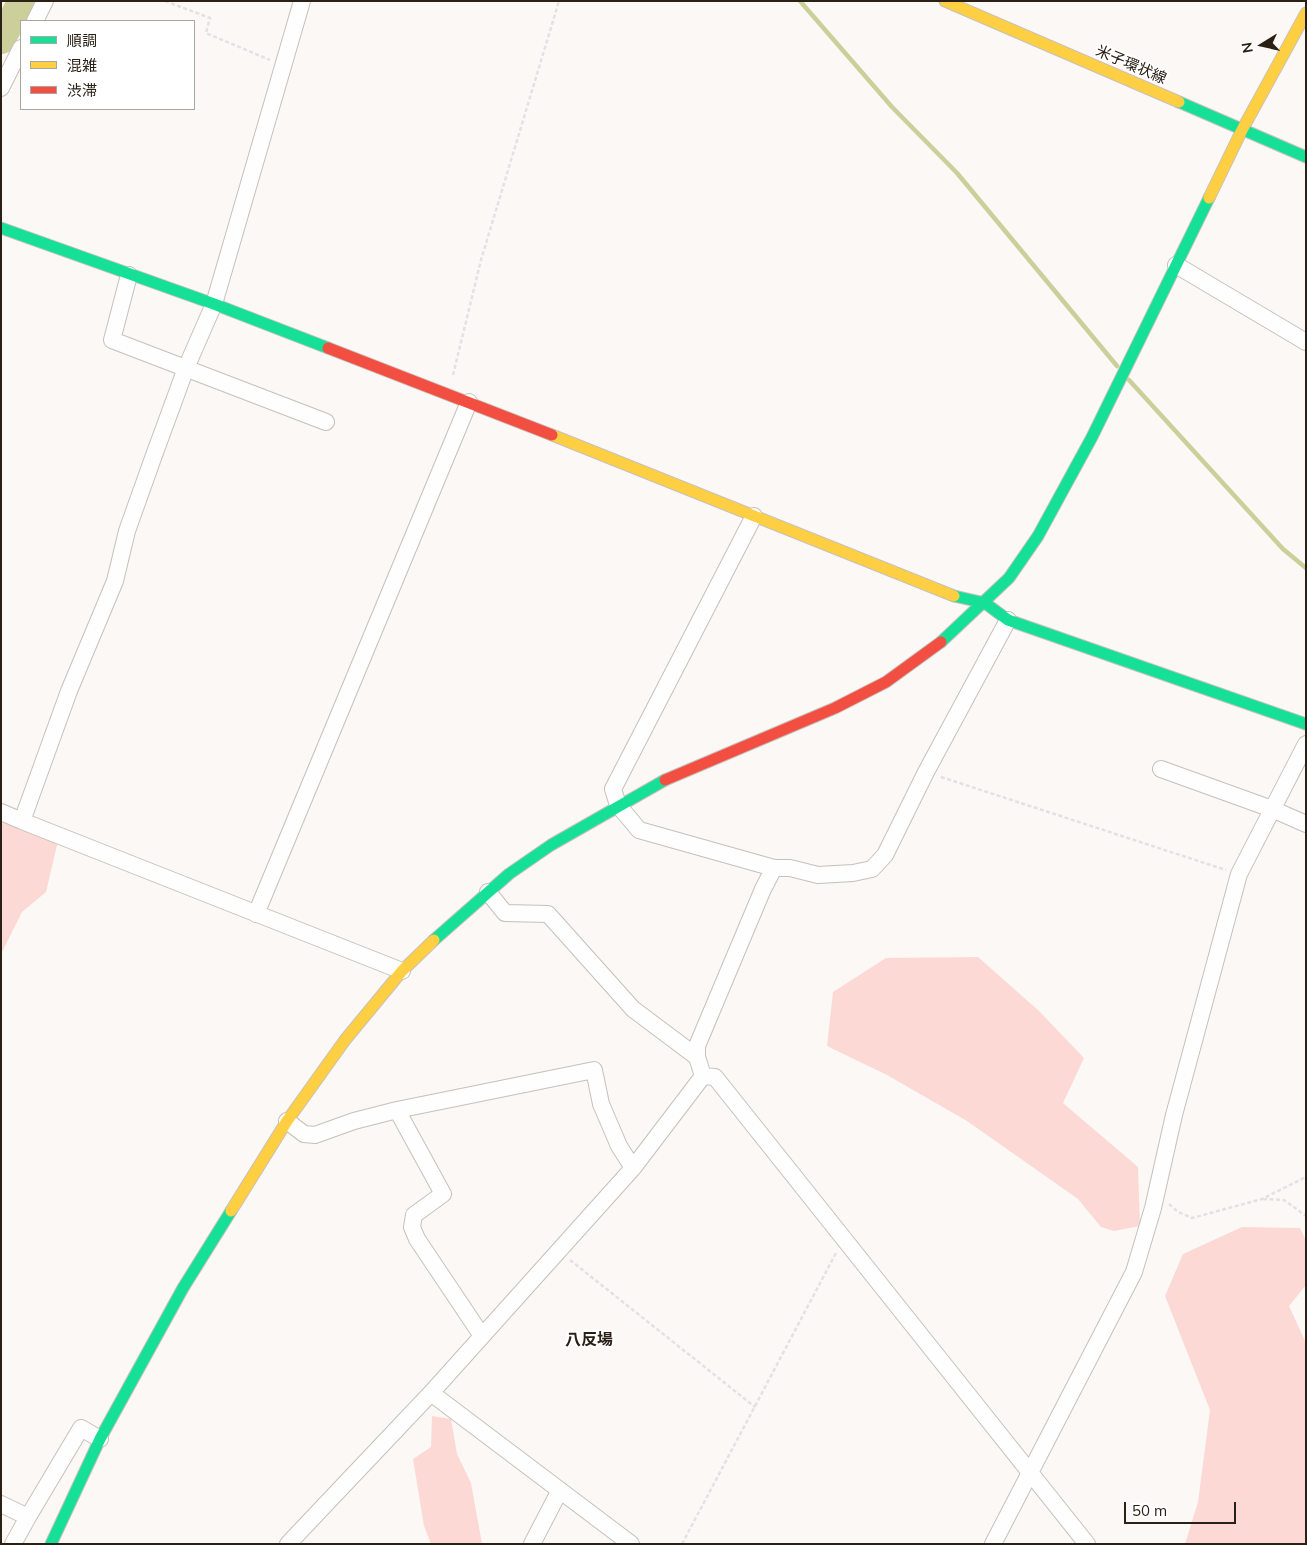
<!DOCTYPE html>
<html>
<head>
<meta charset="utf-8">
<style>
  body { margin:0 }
  #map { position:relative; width:1307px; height:1545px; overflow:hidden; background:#fbf8f5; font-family:Mulish,"Noto Sans JP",sans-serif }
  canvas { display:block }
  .frame { position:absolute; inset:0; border:2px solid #2a2015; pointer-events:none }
  .legend { position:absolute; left:20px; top:20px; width:175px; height:90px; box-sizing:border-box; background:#fff; border:1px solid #aaa6a1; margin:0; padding:6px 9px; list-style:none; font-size:15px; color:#2a2015 }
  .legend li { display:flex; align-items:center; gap:10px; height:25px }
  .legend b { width:25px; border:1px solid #aaa6a1 }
  .north { position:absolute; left:1237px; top:20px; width:50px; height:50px; -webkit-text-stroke:4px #fff; paint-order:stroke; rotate:260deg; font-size:14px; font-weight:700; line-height:20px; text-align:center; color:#2a2015 }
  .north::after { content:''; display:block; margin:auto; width:18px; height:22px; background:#2a2015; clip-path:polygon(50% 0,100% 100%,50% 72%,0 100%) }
  .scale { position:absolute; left:1124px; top:1502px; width:112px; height:22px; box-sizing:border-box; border:2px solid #2a2015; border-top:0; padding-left:6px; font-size:15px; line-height:18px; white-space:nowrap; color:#2a2015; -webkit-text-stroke:4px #fff; paint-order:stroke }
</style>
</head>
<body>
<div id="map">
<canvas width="1307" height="1545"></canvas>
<div class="frame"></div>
<ul class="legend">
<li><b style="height:6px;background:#16e098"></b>順調</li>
<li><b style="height:6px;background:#ffcf43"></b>混雑</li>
<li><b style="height:6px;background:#f24e42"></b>渋滞</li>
</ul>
<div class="north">N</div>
<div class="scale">50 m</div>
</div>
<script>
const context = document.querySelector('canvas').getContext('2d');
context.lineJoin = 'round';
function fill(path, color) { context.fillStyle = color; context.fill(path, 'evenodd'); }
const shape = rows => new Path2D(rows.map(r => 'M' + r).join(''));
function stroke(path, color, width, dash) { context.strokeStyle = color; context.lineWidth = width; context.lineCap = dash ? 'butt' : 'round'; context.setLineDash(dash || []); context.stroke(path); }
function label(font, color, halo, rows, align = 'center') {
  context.font = font + ' Mulish,"Noto Sans JP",sans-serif'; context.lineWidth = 4; context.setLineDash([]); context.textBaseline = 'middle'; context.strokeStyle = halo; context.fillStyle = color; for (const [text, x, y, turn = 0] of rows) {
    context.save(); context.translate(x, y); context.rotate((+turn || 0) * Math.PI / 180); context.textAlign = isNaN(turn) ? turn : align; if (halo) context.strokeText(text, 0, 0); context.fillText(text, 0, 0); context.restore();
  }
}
fill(shape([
  [1,821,58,841,46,892,22,912,1,954],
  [978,957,1039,1011,1084,1058,1063,1103,1138,1167,1140,1226,1114,1231,1101,1227,1078,1199,967,1121,887,1075,827,1046,833,992,886,958],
  [1242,1227,1300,1228,1306,1240,1306,1285,1289,1306,1306,1343,1306,1544,1185,1544,1198,1502,1210,1410,1165,1296,1183,1254],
  [432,1416,451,1419,457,1454,471,1483,482,1544,431,1544,424,1526,413,1459,431,1447]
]), '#fcd9d5');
stroke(shape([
  [800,1,892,107,957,173,1117,366],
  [1129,380,1283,549,1306,568]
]), '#cccf99', 4.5);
stroke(shape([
  [1,40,22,1]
]), '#cccf99', 28);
const street = shape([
  [302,1,214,304,186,368,153,458,127,531,115,581,69,691,22,821,402,971],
  [35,21,45,1],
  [1,88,21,48],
  [1176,265,1306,342],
  [129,275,112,340,326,422],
  [754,516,613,789,618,805,639,830,774,868],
  [1161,769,1272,809,1306,824],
  [1,812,22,821],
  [488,892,505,913,548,914,633,1009,697,1057],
  [256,914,469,402],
  [703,1076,715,1077,1087,1544],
  [703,1076,697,1057,697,1046,763,889,774,868,790,868,818,875,853,873,872,869,885,855,926,772,1008,620],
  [397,1110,443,1194,414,1215,412,1227,417,1239,482,1336],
  [287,1121,304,1134,315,1135,354,1121,397,1110,594,1070,601,1104,619,1146,633,1168],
  [431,1393,631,1544],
  [1,1504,28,1517,81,1428,100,1439],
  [13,1544,28,1517],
  [288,1544,431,1393,633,1168,703,1076],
  [532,1544,560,1490],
  [993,1544,1134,1272,1153,1208,1174,1115,1239,874,1306,744]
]);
const fast = shape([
  [1179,102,1306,157],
  [1,228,214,304,328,348],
  [954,596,985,603,1008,620,1306,724],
  [941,642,1009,578,1038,536,1092,437,1209,198],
  [434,940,509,874,551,845,665,780],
  [51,1544,100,1439,183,1288,231,1211]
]);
const slow = shape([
  [945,1,1179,102],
  [1209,198,1242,130,1306,13],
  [552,435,954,596],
  [231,1211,287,1121,345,1040,402,971,434,940]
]);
const jam = shape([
  [328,348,552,435],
  [665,780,835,708,886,682,941,642]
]);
stroke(street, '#c6c0ba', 18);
stroke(fast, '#c6c0ba', 13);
stroke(slow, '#c6c0ba', 13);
stroke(jam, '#c6c0ba', 13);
stroke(shape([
  [165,1,210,18,206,33,270,60],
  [453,375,481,260,559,1],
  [941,777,1226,870],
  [1263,1199,1284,1200,1306,1216],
  [1169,1204,1178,1212,1192,1218,1262,1199,1306,1177],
  [570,1260,755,1407],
  [682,1544,836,1253]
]), '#e3e2e1', 2.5, [4, 2.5]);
stroke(street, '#fefefe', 16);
stroke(fast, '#16e098', 11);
stroke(slow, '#ffcf43', 11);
stroke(jam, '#f24e42', 11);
label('15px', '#2a2015', '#fff', [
  ["米子環状線",1131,65,23]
]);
label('bold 16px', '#2a2015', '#fff', [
  ["八反場",589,1340]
]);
</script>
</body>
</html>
